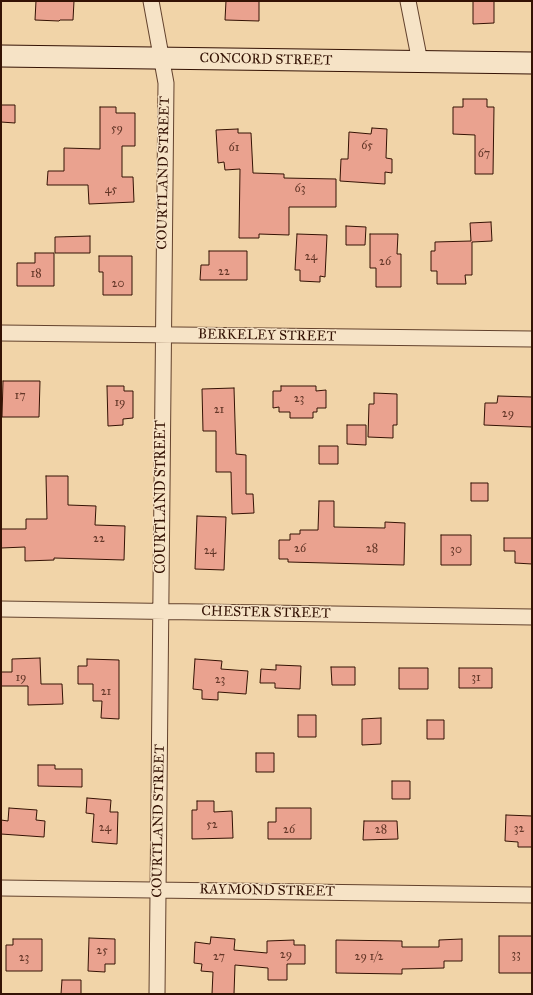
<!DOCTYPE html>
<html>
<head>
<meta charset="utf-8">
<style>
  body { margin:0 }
  #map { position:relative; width:533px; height:995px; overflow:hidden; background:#f1d4a8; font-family:"IM FELL Great Primer",serif }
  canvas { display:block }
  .frame { position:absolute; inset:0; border:2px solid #341204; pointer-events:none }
</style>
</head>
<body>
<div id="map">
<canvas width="533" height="995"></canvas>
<div class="frame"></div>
</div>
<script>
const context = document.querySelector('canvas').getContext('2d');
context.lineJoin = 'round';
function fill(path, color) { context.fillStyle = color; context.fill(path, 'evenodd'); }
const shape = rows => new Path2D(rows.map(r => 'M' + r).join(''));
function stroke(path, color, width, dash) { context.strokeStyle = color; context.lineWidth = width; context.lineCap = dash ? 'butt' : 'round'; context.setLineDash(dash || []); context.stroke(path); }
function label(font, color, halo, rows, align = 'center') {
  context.font = font + ' "IM FELL Great Primer",serif'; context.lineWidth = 3; context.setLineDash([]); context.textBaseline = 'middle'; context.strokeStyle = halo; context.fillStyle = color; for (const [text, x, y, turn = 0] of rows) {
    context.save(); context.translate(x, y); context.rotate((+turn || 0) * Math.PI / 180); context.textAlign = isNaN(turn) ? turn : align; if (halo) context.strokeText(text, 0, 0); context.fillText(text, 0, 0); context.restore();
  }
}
const building = shape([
  [36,1,74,1,73,20,60,20,59,21,35,20,36,1],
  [226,1,259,1,259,21,225,20,226,1],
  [473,1,494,1,494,23,473,24,473,1],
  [463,99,487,99,487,107,494,107,493,174,475,174,475,135,453,134,453,107,463,107,463,99],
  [1,105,15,105,15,123,1,122,1,105],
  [100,107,116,107,116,113,135,113,135,146,122,146,122,177,133,177,134,202,89,204,88,185,47,185,48,171,64,171,64,148,100,149,100,107],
  [372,128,387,129,386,158,392,159,392,173,385,172,385,184,340,181,341,159,348,159,349,132,371,134,372,128],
  [238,129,238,133,251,133,253,173,284,174,284,178,336,179,336,207,289,207,289,235,259,234,259,238,239,238,240,169,225,170,224,162,218,163,216,130,238,129],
  [491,222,492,241,472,242,472,275,465,275,466,284,437,284,437,271,431,271,431,251,435,251,435,242,471,241,470,223,491,222],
  [346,226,366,227,365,245,346,245,346,226],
  [297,234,327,235,325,277,320,276,320,282,300,281,300,270,295,270,297,234],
  [370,234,398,234,397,254,401,254,401,287,376,287,376,268,370,268,370,234],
  [90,236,90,253,55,253,55,237,90,236],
  [209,251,247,251,247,280,200,280,201,265,209,265,209,251],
  [35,253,54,253,54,286,17,286,17,263,35,263,35,253],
  [99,256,132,256,132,295,103,295,103,272,99,272,99,256],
  [3,381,40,381,39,417,2,417,3,381],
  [107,386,124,386,124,391,133,391,133,418,123,419,123,425,108,426,107,386],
  [281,386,316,386,316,391,326,390,326,408,317,408,317,412,313,412,313,418,290,418,290,412,279,412,279,407,273,408,273,391,281,391,281,386],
  [234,388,236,454,246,455,246,494,253,494,254,513,232,514,231,472,216,472,216,431,203,431,202,389,234,388],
  [374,393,397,394,397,425,393,425,393,438,368,437,369,404,374,404,374,393],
  [498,396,532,397,532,427,484,425,485,403,497,403,498,396],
  [347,425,366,425,366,445,347,444,347,425],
  [319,446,338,446,338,464,319,464,319,446],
  [46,476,68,476,68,505,96,506,95,525,125,526,124,560,54,558,54,560,25,561,25,547,1,548,1,529,26,529,26,519,47,519,46,476],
  [471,483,488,483,488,501,471,501,471,483],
  [319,501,334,501,334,527,385,528,385,522,405,523,404,565,288,562,288,559,279,559,279,540,290,540,290,534,300,534,300,530,318,530,319,501],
  [197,516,226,517,224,570,195,569,197,516],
  [441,535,471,535,471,565,441,565,441,535],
  [504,538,532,538,532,564,515,563,515,551,504,551,504,538],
  [40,658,41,684,62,684,63,704,28,705,28,686,1,686,1,672,12,672,12,659,40,658],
  [87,659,119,660,119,719,101,718,102,701,93,701,93,684,78,684,78,666,87,666,87,659],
  [195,659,222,661,221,669,248,671,246,694,218,692,218,700,202,699,202,690,193,689,195,659],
  [276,665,301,666,300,689,275,688,275,683,260,683,261,669,276,670,276,665],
  [331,667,355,667,355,685,332,685,331,667],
  [399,668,428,668,428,689,399,689,399,668],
  [459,668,492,668,492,688,459,688,459,668],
  [298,715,316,715,316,737,298,737,298,715],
  [381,718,381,744,362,745,362,719,381,718],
  [427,720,444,720,444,739,427,739,427,720],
  [256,753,274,753,274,772,256,772,256,753],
  [38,765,55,765,55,769,82,769,82,787,38,786,38,765],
  [392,781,410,781,410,799,392,799,392,781],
  [87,798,111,800,110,812,118,812,117,844,92,842,94,814,86,813,87,798],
  [197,801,214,801,214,812,232,811,233,838,192,839,192,810,197,810,197,801],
  [9,808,37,810,36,820,45,821,44,837,1,834,1,820,8,821,9,808],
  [276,808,311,808,311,839,268,839,268,822,276,822,276,808],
  [506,815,532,816,532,847,518,847,518,842,505,841,506,815],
  [364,821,397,821,398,839,363,840,364,821],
  [499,936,532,936,532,973,499,973,499,936],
  [211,937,235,939,234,950,267,953,267,941,294,940,294,945,305,945,305,964,287,964,287,980,268,980,268,968,235,965,234,994,212,994,213,972,201,971,202,964,194,963,195,942,210,944,211,937],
  [89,938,115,939,115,964,105,964,105,972,88,971,89,938],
  [13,939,42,939,42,971,6,971,6,945,13,945,13,939],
  [462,939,462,961,444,961,444,968,402,969,402,974,336,973,336,940,402,941,402,947,439,947,439,940,462,939],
  [62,980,81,980,81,994,61,994,62,980]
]);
fill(building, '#eaa28f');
stroke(building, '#341204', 1);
const minor = shape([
  [151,1,166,83,157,994],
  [408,1,420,62],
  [1,333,532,339],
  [1,609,532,617],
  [1,888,532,895]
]);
const secondary = shape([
  [1,56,532,63]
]);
stroke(minor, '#63422d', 17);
stroke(secondary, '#341204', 23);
stroke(minor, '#f6e3c6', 15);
stroke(secondary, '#f6e3c6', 21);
label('12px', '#623627', null, [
  ["59",117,129],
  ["65",367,146],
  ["61",234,148],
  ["67",484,154],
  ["63",300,189],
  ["45",111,190],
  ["24",311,257],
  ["26",385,262],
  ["22",224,272],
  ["18",36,274],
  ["20",118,284],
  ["17",20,396],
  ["23",299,399],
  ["19",120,403],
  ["21",219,410],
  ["29",508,414],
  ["22",99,539],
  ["26",300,549],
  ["28",372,549],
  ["30",456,550],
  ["24",210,551],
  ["19",21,678],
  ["31",476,678],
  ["23",220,680],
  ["21",106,692],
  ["52",212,825],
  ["24",105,828],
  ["32",519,829],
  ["26",289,830],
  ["28",381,830],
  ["25",102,951],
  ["29",286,955],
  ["33",516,955],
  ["27",219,957],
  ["29 1/2",369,957],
  ["23",24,958]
]);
label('14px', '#341204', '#f6e3c6', [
  ["CONCORD STREET",266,60,1],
  ["COURTLAND STREET",164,173,-89],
  ["BERKELEY STREET",267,336,1],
  ["COURTLAND STREET",162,497,-90],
  ["CHESTER STREET",266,613,1],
  ["COURTLAND STREET",159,821,-89],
  ["RAYMOND STREET",267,891,1]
]);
</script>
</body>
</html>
